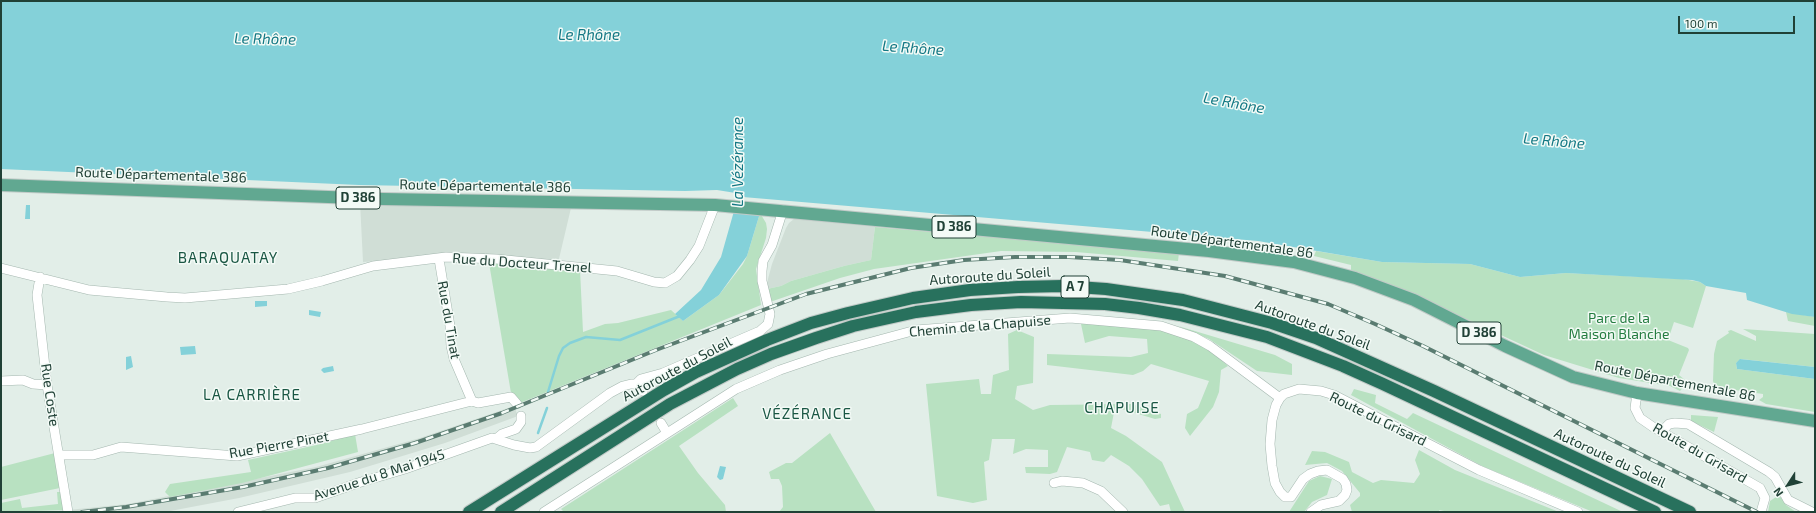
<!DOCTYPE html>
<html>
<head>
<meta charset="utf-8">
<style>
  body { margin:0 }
  #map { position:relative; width:1816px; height:513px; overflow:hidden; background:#e2eee8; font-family:"Exo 2",sans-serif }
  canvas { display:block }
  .frame { position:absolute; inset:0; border:2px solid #204136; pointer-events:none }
  .north { position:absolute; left:1768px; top:465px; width:40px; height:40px; -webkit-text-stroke:3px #f3faf6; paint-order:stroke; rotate:234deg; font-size:11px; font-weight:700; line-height:16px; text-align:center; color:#204136 }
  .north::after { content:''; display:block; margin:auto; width:14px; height:18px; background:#204136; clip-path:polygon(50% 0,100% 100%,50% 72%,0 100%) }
  .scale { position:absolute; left:1678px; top:16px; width:117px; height:18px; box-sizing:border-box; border:2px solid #204136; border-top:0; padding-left:5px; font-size:12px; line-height:14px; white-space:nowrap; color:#204136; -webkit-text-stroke:3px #f3faf6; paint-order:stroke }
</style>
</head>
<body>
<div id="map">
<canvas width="1816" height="513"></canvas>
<div class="frame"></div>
<div class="north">N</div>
<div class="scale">100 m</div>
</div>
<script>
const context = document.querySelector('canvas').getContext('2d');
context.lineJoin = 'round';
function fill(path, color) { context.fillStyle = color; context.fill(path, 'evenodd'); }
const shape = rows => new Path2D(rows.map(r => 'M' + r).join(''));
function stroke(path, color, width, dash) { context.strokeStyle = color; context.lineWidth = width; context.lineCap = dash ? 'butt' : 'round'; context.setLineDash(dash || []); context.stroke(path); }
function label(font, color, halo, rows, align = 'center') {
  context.font = font + ' "Exo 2",sans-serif'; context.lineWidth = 3; context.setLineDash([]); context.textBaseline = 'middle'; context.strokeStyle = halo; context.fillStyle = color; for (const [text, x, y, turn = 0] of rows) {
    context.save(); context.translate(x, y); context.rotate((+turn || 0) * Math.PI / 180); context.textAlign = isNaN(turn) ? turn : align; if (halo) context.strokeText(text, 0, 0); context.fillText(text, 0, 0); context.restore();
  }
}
fill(shape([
  [360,202,571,208,558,263,391,260,363,262],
  [794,219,875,227,871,260,844,266,791,281,781,286,767,289,768,279,772,264,786,228,789,223],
  [514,406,518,416,445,443,350,472,239,498,165,512,48,512,128,504,316,467,420,438]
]), '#d0ded6');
fill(shape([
  [760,213,766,223,767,229,766,238,756,269,761,305,520,403,511,393,489,263,580,270,583,332,605,324,618,323,671,310,683,321,719,295,743,264,747,256],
  [875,227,909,230,1179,253,1178,261,1076,252,1001,251,874,269,840,278,770,302,767,289,781,286,791,281,844,266,871,260],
  [1316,251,1382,262,1470,264,1520,277,1566,273,1683,279,1700,282,1706,286,1693,328,1674,322,1668,340,1688,348,1689,350,1679,375,1685,380,1686,384,1680,391,1670,386,1619,378,1544,355,1406,291,1351,270,1351,265,1314,256],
  [1786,312,1815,317,1815,326,1788,321],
  [1081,324,1121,325,1158,329,1185,338,1210,350,1228,366,1221,370,1219,392,1213,407,1190,436,1185,428,1187,414,1198,408,1209,381,1151,364,1143,371,1133,375,1047,365,1047,354,1131,357,1148,353,1147,339,1109,336,1085,343],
  [1178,326,1275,355,1292,364,1292,375,1257,371,1209,339],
  [1743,329,1815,334,1815,367,1741,359,1736,363,1737,369,1815,379,1815,412,1766,404,1759,400,1763,397,1763,394,1721,388,1714,384,1713,381,1714,354,1717,341,1729,333,1728,331,1731,330,1756,341,1756,336],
  [1017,330,1034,337,1033,383,1017,386,1015,399,1033,410,1050,405,1132,404,1161,414,1161,418,1155,419,1115,407,1111,428,1126,436,1162,462,1185,512,1171,512,1169,504,1160,506,1142,479,1129,466,1111,455,1104,462,1092,460,1090,452,1067,447,1057,472,1050,474,1026,473,1025,467,1048,467,1048,450,1026,449,1013,454,1015,439,992,439,989,460,984,462,987,500,973,503,937,496,926,384,979,379,981,394,991,394,993,375,1009,370,1008,334],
  [1354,389,1376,395,1375,403,1407,419,1413,413,1623,512,1593,512,1484,467,1351,395],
  [733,398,738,406,679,446,698,473,725,505,726,512,564,512,561,509],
  [1691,415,1718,417,1714,432,1691,421],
  [830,433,876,512,779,512,783,507,782,486,779,479,771,479,769,472,786,463,792,463],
  [355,434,358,452,242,483,170,497,165,492,170,484,251,472,248,460,321,444],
  [1419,450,1455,470,1559,512,1449,512,1439,510,1440,512,1352,512,1350,505,1360,496,1360,493,1342,471,1327,463,1305,465,1312,451,1325,452,1349,462,1352,472,1373,483,1381,480,1414,483,1420,474,1415,460],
  [55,453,60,488,1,500,1,467],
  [1320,476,1332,479,1327,495,1312,502,1304,512,1289,512,1309,481],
  [57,492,61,492,64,510,1,512,1,503,20,499,22,508,58,504],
  [1779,495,1786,505,1796,512,1768,512,1770,501]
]), '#b8e1c1');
fill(shape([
  [1,1,1815,2,1815,317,1792,314,1747,300,1746,293,1706,286,1700,282,1692,280,1566,273,1520,277,1470,264,1382,262,1258,241,743,197,742,194,717,190,685,191,359,185,1,169],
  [26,205,30,205,30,219,25,219],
  [734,211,760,213,747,256,719,295,683,321,675,314,701,290,721,257],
  [255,301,267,301,267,306,255,307],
  [309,310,321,312,320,317,309,315],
  [195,346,196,354,181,355,180,347],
  [131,356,133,367,126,370,126,357],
  [1740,359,1815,367,1815,379,1737,369,1736,363],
  [333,366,334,371,324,373,321,370,323,368],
  [720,466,726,467,723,479,720,480,717,477]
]), '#84d1d9');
stroke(shape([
  [548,392,559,356,563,348,570,343,586,337,620,340,680,316],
  [538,433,547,408]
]), '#84d1d9', 2.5);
const minor = shape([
  [439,259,450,326,451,346,454,359,472,401,478,403,511,397,517,404],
  [1,268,89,290,167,297,185,298,288,289,322,281,373,266,446,257,496,259,617,271,654,282,665,283,677,276,690,260,699,246,715,205],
  [40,277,37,295,47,385,68,512],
  [1,381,23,380,33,384,47,385],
  [636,384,641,379,663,373,760,331,768,324,770,314,762,281,762,271,763,261,772,245,783,210],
  [1637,393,1635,408,1640,418,1653,427,1760,488,1765,498,1761,512],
  [661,423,667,433],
  [1661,432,1669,424,1675,423,1688,424,1769,472,1775,477,1788,500,1812,512],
  [496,439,502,434,516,429,521,422,521,416],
  [59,455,93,455,121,447,237,456,362,429,472,401],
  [1054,483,1062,481,1083,483,1101,491,1123,512],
  [238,512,295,498,315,498,361,482,405,469,492,438,514,445,530,448,536,447,610,393,623,386,631,384,636,384,643,391],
  [544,512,736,389,780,370,827,354,916,330,1070,318,1161,326,1194,337,1210,346,1280,398],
  [1311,512,1321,505,1339,501,1345,495,1347,490,1346,484,1343,479,1327,470,1318,471,1310,474,1303,479,1291,497,1285,497,1280,492,1275,483,1272,466,1270,444,1272,420,1276,405,1280,398,1284,394,1299,389,1321,391,1334,395,1479,470,1578,512]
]);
const major = shape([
  [1,185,383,199,715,205,1209,251,1294,262,1355,278,1414,300,1505,346,1573,377,1637,393,1815,421]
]);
const highway = shape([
  [469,512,664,390,696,372,767,340,811,323,848,313,913,298,970,290,1018,287,1063,286,1106,289,1183,300,1272,323,1316,338,1434,391,1690,512],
  [501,512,670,404,737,369,771,354,816,338,853,326,916,312,971,305,1021,302,1105,304,1139,308,1180,315,1267,337,1343,366,1383,384,1655,512]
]);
stroke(minor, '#a4b7af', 10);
stroke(major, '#c1cac7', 14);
stroke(highway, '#c1cac7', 14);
stroke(minor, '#fff', 9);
stroke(major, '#61a891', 12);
stroke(highway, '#28715d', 12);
const rail = shape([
  [82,512,126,507,243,487,328,468,415,443,502,413,656,350,806,294,911,268,964,260,1015,257,1069,257,1120,260,1225,276,1328,304,1375,324,1423,346,1757,512]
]);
stroke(rail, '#5a7c71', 4);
stroke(rail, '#f3faf6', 2.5, [8]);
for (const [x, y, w] of [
  [358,198,44],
  [954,227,44],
  [1075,287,28],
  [1479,333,44]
]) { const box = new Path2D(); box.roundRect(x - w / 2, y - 11, w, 22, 3); context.fillStyle = '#f3faf6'; context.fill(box); stroke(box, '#204136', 1); }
label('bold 13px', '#204136', null, [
  ["D 386",358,198],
  ["D 386",954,227],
  ["A 7",1075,287],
  ["D 386",1479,333]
]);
label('14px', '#204136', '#f3faf6', [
  ["Route Départementale 386",161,175,2],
  ["Route Départementale 386",485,186,1],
  ["Route Départementale 86",1232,242,8],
  ["Rue du Docteur Trenel",522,263,4],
  ["Autoroute du Soleil",990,276,-4],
  ["Rue du Tinat",449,320,80],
  ["Autoroute du Soleil",1313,325,20],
  ["Chemin de la Chapuise",980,326,-5],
  ["Autoroute du Soleil",677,369,-28],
  ["Route Départementale 86",1675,381,11],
  ["Rue Coste",50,395,82],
  ["Route du Grisard",1378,419,26],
  ["Rue Pierre Pinet",279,445,-10],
  ["Route du Grisard",1700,453,30],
  ["Autoroute du Soleil",1610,458,25],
  ["Avenue du 8 Mai 1945",379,475,-18]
]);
label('14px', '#257d41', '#f3faf6', [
  ["Parc de la",1619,318],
  ["Maison Blanche",1619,334]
]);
label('italic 15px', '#137884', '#f3faf6', [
  ["Le Rhône",589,35],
  ["Le Rhône",265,39,1],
  ["Le Rhône",913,48,4],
  ["Le Rhône",1234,103,10],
  ["Le Rhône",1554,141,5],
  ["La Vézérance",738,162,-90]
]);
context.letterSpacing = '1px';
label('15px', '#195643', '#f3faf6', [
  ["BARAQUATAY",228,258],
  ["LA CARRIÈRE",252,395],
  ["CHAPUISE",1122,408],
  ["VÉZÉRANCE",807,414]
]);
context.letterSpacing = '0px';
</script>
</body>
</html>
